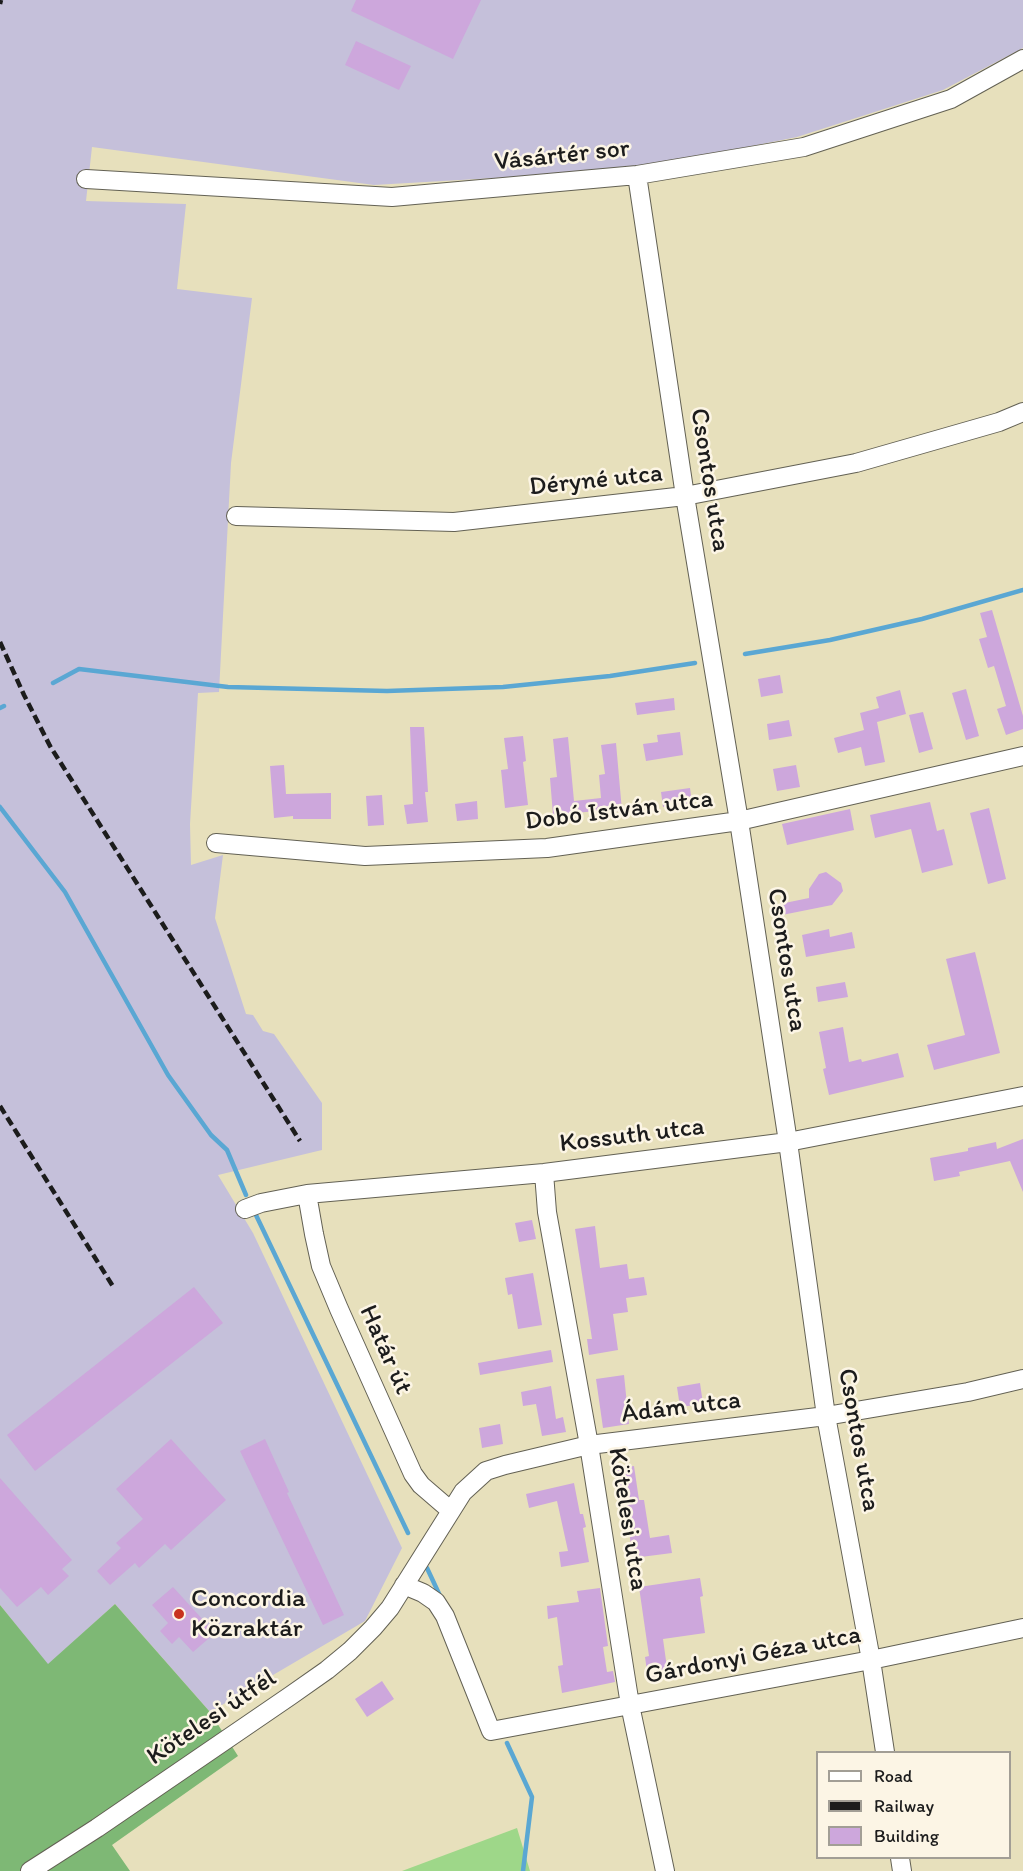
<!DOCTYPE html>
<html>
<head>
<meta charset="utf-8">
<style>
  body { margin:0 }
  #map { position:relative; width:1023px; height:1871px; overflow:hidden; background:#e7e0bc; font-family:Itim,sans-serif }
  canvas { display:block }
  .legend { position:absolute; left:816px; top:1751px; width:195px; height:108px; box-sizing:border-box; background:#fcf5e5; border:2px solid #a29e95; margin:0; padding:8px 10px; list-style:none; font-size:18px; color:#1c1c1c }
  .legend li { display:flex; align-items:center; gap:12px; height:30px }
  .legend b { width:30px; border:2px solid #a29e95 }
</style>
</head>
<body>
<div id="map">
<canvas width="1023" height="1871"></canvas>
<ul class="legend">
<li><b style="height:8px;background:#fff"></b>Road</li>
<li><b style="height:8px;background:#1c1c1c"></b>Railway</li>
<li><b style="height:16px;background:#cda7dc"></b>Building</li>
</ul>
</div>
<script>
const context = document.querySelector('canvas').getContext('2d');
context.lineJoin = 'round';
function fill(path, color) { context.fillStyle = color; context.fill(path, 'evenodd'); }
const shape = rows => new Path2D(rows.map(r => 'M' + r).join(''));
function stroke(path, color, width, dash) { context.strokeStyle = color; context.lineWidth = width; context.lineCap = dash ? 'butt' : 'round'; context.setLineDash(dash || []); context.stroke(path); }
function label(font, color, halo, rows, align = 'center') {
  context.font = font + ' Itim,sans-serif'; context.lineWidth = 5; context.setLineDash([]); context.textBaseline = 'middle'; context.strokeStyle = halo; context.fillStyle = color; for (const [text, x, y, turn = 0] of rows) {
    context.save(); context.translate(x, y); context.rotate((+turn || 0) * Math.PI / 180); context.textAlign = isNaN(turn) ? turn : align; if (halo) context.strokeText(text, 0, 0); context.fillText(text, 0, 0); context.restore();
  }
}
fill(shape([
  [0,0,1023,0,1023,48,943,90,797,137,633,170,374,185,92,147,86,201,186,204,177,289,252,298,231,463,219,692,198,693,190,824,191,865,223,855,215,918,246,1014,253,1015,263,1031,274,1034,322,1103,322,1150,218,1175,253,1233,402,1548,365,1621,210,1712,115,1604,48,1665,0,1605]
]), '#c5c0da');
fill(shape([
  [517,1828,530,1871,402,1871]
]), '#9ed789');
fill(shape([
  [115,1604,210,1712,238,1756,112,1845,130,1871,0,1871,0,1605,48,1664]
]), '#7eb875');
stroke(shape([
  [745,654,830,640,922,619,1023,590],
  [53,683,79,669,228,687,387,691,503,687,610,676,695,663],
  [0,708,4,706],
  [0,807,65,892,168,1075,211,1135,227,1150,246,1195],
  [255,1213,408,1533],
  [427,1568,441,1598],
  [507,1743,532,1797,523,1871]
]), '#5aa7d3', 4.5);
fill(shape([
  [356,0,481,0,453,59,351,11],
  [356,41,411,66,399,90,345,65],
  [992,610,1023,716,1023,729,1006,735,997,709,1006,706,994,666,988,668,979,639,987,637,980,613],
  [780,675,783,693,761,697,758,679],
  [966,689,979,736,966,740,952,693],
  [900,690,906,714,877,722,885,762,865,766,861,747,838,753,834,738,864,730,860,713,879,708,876,697],
  [674,698,675,710,637,715,635,703],
  [923,712,933,749,919,753,909,715],
  [789,720,792,736,769,740,767,724],
  [410,727,424,727,428,792,425,792,428,822,407,824,404,805,413,804],
  [680,732,683,755,646,761,643,744,658,742,657,735],
  [523,736,526,761,523,762,528,805,505,808,501,770,508,769,504,738],
  [568,737,574,801,601,798,599,775,605,774,601,745,616,743,622,811,597,813,597,811,553,815,550,778,557,777,553,739],
  [284,765,286,794,331,793,331,819,293,819,293,816,274,818,270,766],
  [796,765,800,787,777,791,773,769],
  [690,788,692,803,663,807,661,792],
  [382,795,384,825,368,826,366,796],
  [477,801,478,819,457,821,455,804],
  [930,802,937,831,944,829,953,865,922,873,911,829,875,838,870,815],
  [989,808,1006,879,988,884,970,813],
  [850,809,854,830,787,845,782,824],
  [826,872,841,883,843,891,832,905,777,916,775,905,809,898,809,889,819,874],
  [829,929,830,937,852,932,855,948,806,957,802,935],
  [975,952,1000,1053,934,1070,927,1045,965,1035,946,959],
  [845,982,848,997,818,1002,816,987],
  [843,1027,849,1062,861,1059,862,1062,898,1053,904,1077,829,1095,823,1069,826,1068,819,1032],
  [1023,1139,1023,1192,1010,1161,959,1172,960,1176,934,1181,930,1158,968,1151,968,1148,996,1142,997,1149],
  [532,1220,536,1239,519,1242,515,1223],
  [595,1226,600,1268,627,1264,629,1279,644,1277,647,1295,626,1298,628,1312,613,1314,618,1350,589,1355,587,1339,592,1339,575,1229],
  [533,1273,542,1325,518,1329,512,1294,508,1295,505,1278],
  [194,1287,223,1323,35,1471,7,1435],
  [551,1350,553,1362,480,1375,478,1363],
  [624,1375,629,1424,603,1428,596,1379],
  [700,1383,703,1404,680,1407,677,1387],
  [551,1386,556,1419,563,1417,566,1432,542,1436,536,1404,523,1406,521,1392],
  [500,1424,503,1444,482,1448,479,1428],
  [171,1439,226,1500,171,1550,165,1544,139,1568,135,1563,110,1585,97,1571,121,1548,116,1543,143,1519,116,1489],
  [265,1439,289,1492,287,1493,344,1615,323,1625,240,1451],
  [634,1466,639,1500,644,1500,650,1538,669,1535,672,1553,633,1558,628,1525,625,1526,620,1488,617,1489,614,1469],
  [0,1478,72,1560,62,1569,69,1576,48,1595,41,1587,17,1607,0,1588],
  [574,1483,580,1514,583,1514,586,1527,583,1528,589,1562,561,1567,559,1552,568,1551,557,1501,529,1508,526,1494],
  [700,1578,703,1596,700,1597,705,1633,663,1639,668,1675,648,1678,645,1657,649,1656,639,1587],
  [173,1587,215,1633,193,1652,179,1637,172,1644,160,1631,168,1623,152,1605],
  [600,1588,608,1646,603,1647,607,1672,613,1671,615,1682,562,1693,558,1666,563,1665,557,1617,548,1619,547,1606,579,1602,577,1591],
  [382,1681,394,1699,367,1717,355,1699]
]), '#cda7dc');
const minor = shape([
  [637,175,685,496,739,821,788,1142,826,1416,871,1660,885,1752],
  [86,179,392,197,637,175,804,147,951,99,1023,59],
  [236,516,454,522,685,496,856,463,999,422,1023,412],
  [216,843,365,856,547,848,739,821,1023,756],
  [544,1173,547,1212,589,1445,630,1705,665,1871],
  [307,1194,314,1234,321,1266,339,1309,413,1474,421,1485,450,1510],
  [245,1209,261,1203,307,1194,544,1173,788,1142,1023,1096],
  [404,1585,423,1593,436,1602,445,1616,491,1731,871,1660,1023,1628],
  [900,1858,902,1871],
  [30,1871,97,1828,290,1696,327,1670,350,1651,373,1628,390,1608,463,1492,486,1471,505,1465,589,1445,826,1416,968,1392,1023,1379]
]);
stroke(minor, '#636154', 20);
stroke(minor, '#fff', 18);
stroke(shape([
  [0,4,1,0],
  [0,642,24,695,50,746,300,1141],
  [0,1106,114,1288]
]), '#1c1c1c', 4.5, [9, 4.5]);
for (const [x, y, r, color] of [
  [179,1614,6,"#c8321e"]
]) { const dot = new Path2D(); dot.arc(x, y, r, 0, 2 * Math.PI); context.fillStyle = color; context.fill(dot); stroke(dot, '#fcf5e5', 2); }
label('26px', '#1c1c1c', '#fcf5e5', [
  ["Vásártér sor",562,156,-6],
  ["Csontos utca",709,480,81],
  ["Déryné utca",596,481,-6],
  ["Dobó István utca",619,811,-7],
  ["Csontos utca",786,960,81],
  ["Kossuth utca",632,1136,-7],
  ["Határ út",385,1350,66],
  ["Ádám utca",681,1408,-7],
  ["Csontos utca",858,1440,80],
  ["Kötelesi utca",627,1519,81],
  ["Gárdonyi Géza utca",753,1656,-11],
  ["Kötelesi útfél",212,1718,-34]
]);
label('26px', '#1c1c1c', '#fcf5e5', [
  ["Concordia",191,1599],
  ["Közraktár",191,1629]
], 'left');
</script>
</body>
</html>
